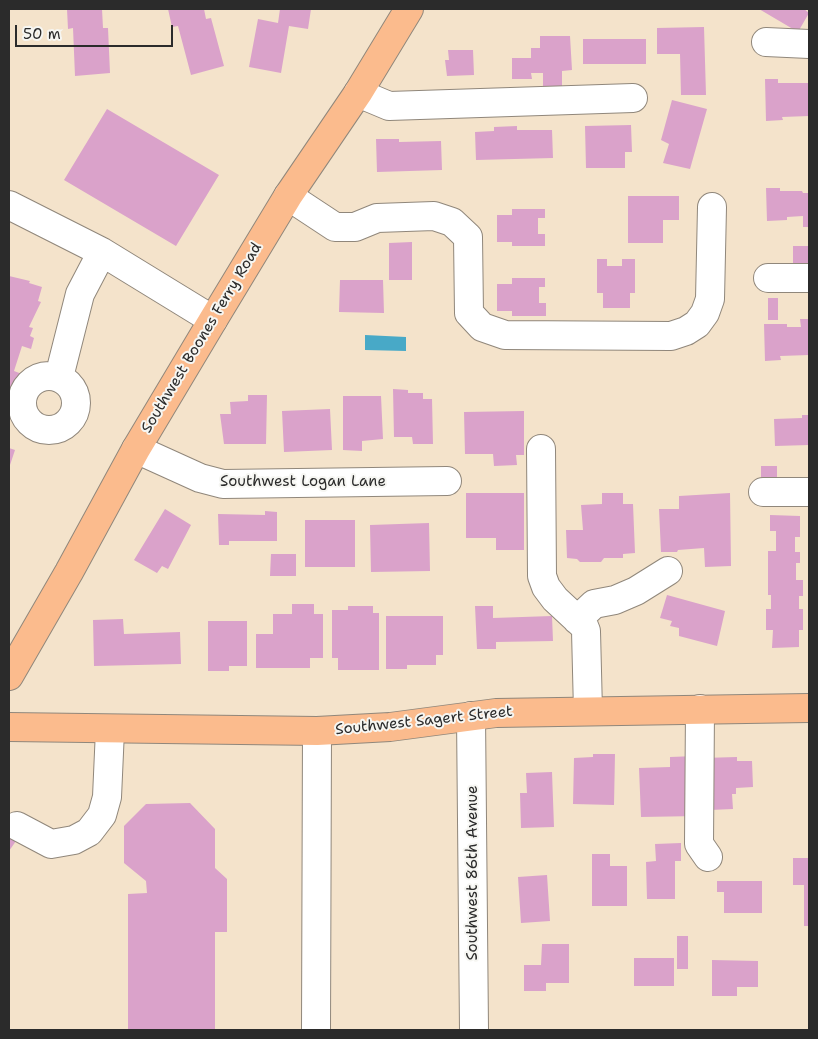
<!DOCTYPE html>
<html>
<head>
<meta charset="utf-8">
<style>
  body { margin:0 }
  #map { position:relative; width:818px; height:1039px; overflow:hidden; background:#f4e3cb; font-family:"Shantell Sans",sans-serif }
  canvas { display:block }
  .frame { position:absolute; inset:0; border:10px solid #2b2b2b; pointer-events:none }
  .scale { position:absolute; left:15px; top:25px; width:158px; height:22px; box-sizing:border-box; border:2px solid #2b2b2b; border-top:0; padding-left:6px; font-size:15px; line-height:18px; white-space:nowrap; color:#2b2b2b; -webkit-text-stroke:4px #f6f6f2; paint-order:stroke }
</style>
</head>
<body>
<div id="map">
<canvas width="818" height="1039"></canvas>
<div class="frame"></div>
<div class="scale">50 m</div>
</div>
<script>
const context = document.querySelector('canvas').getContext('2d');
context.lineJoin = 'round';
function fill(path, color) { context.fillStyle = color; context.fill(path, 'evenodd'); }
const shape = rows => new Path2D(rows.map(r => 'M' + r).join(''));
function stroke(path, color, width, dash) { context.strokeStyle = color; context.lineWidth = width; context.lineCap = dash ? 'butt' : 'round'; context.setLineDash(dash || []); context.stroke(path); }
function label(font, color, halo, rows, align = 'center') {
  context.font = font + ' "Shantell Sans",sans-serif'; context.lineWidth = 4; context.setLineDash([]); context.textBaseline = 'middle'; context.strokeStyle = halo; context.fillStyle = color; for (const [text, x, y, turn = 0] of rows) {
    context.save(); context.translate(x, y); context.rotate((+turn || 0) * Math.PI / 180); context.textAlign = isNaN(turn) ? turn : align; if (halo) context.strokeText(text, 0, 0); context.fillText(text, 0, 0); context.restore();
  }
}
fill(shape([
  [365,335,406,337,406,351,365,350]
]), '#48a9c7');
fill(shape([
  [67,9,102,9,103,28,108,28,110,73,75,76,73,28,68,29],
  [168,9,204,9,206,19,211,18,224,66,191,75,178,26,172,27],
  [280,9,311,9,308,29,289,26,281,73,249,67,258,19,278,23],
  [759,9,804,9,809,13,798,32],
  [704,27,706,95,681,95,680,54,657,54,657,28],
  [540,36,570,36,572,70,562,71,562,86,543,86,543,73,531,73,532,79,512,79,512,58,531,58,531,48,540,48],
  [583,39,646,39,646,64,583,64],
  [448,50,473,50,474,75,447,76,445,60,449,60],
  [765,79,778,79,778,83,809,83,809,116,782,117,783,120,766,121],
  [672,100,707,109,690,169,663,163,669,144,661,140],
  [107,109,219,175,176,246,64,180],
  [631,125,632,152,625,152,625,168,586,168,585,126],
  [517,126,517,130,552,130,553,158,476,160,475,132,494,131,494,127],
  [376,139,399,139,399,142,441,141,442,170,377,172],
  [766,188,780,188,780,191,802,191,803,193,809,193,809,227,803,227,803,216,787,217,787,220,767,221],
  [628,196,679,196,679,220,663,220,663,243,628,243],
  [512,209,545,209,545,218,538,218,538,234,545,234,545,246,512,246,512,242,497,242,497,215,512,215],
  [412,242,412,280,389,280,389,243],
  [793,246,809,246,809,266,793,266],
  [597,259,607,259,607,266,622,266,622,259,635,259,635,293,630,293,630,308,603,308,603,293,597,293],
  [9,276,30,281,29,283,42,287,38,301,41,302,29,327,33,328,30,336,34,338,31,349,22,346,14,371,22,374,19,384,14,383,9,397],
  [512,278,545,278,545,287,539,287,539,303,546,303,546,316,512,316,512,311,497,311,497,284,512,284],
  [340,280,383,280,384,313,339,312],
  [768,298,778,298,778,320,768,320],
  [800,319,809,319,809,355,780,356,781,360,765,361,764,324,787,324,787,327,801,327],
  [393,389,408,390,408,393,423,393,423,399,432,399,433,444,413,444,412,437,394,437],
  [248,395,267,395,266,444,224,444,220,414,231,414,230,402,248,401],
  [343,396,381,396,383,439,362,441,362,451,343,450],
  [330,409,332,450,284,452,282,411],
  [524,411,524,455,516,455,517,465,494,466,493,454,465,454,464,412],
  [802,415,809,415,809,445,775,446,774,419,802,418],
  [9,448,15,450,9,468],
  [761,466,777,466,777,483,761,483],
  [466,493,524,493,524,550,496,550,496,538,466,538],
  [602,493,623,493,623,504,633,504,635,553,623,554,623,558,604,558,601,562,580,562,577,559,567,558,566,530,583,530,581,505,602,504],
  [730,493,731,566,705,567,704,548,678,550,677,552,661,552,659,509,679,509,679,496],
  [165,509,191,525,168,569,162,566,157,573,134,560],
  [265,511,277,512,277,541,229,541,229,545,219,545,218,514,265,515],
  [770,515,800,516,800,537,795,537,795,552,800,552,800,563,796,563,796,580,803,580,803,596,799,596,799,609,803,609,803,630,799,630,799,647,772,648,773,630,766,630,766,609,771,609,771,595,768,595,768,551,776,551,776,531,770,531],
  [305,520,355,520,355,567,305,567],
  [429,523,430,571,371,572,370,525],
  [271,554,296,554,296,576,270,576],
  [667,595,725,611,717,646,679,636,679,628,670,626,672,621,660,618],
  [292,604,314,604,314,614,323,614,323,658,310,658,310,668,256,668,256,634,273,634,273,614,292,614],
  [348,606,373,606,373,613,379,613,379,670,338,670,338,658,332,658,332,610,348,610],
  [475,606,493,606,493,618,552,616,553,641,496,642,496,649,477,649],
  [386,616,443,616,443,655,436,655,436,665,407,665,407,669,386,669],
  [123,619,124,634,180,632,181,664,94,666,93,620],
  [208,621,247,621,247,666,229,666,229,671,208,671],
  [593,754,615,754,614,805,573,804,574,758,593,757],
  [696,756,698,816,641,817,639,768,670,767,670,757],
  [737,757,737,761,752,761,753,787,736,788,736,794,732,794,733,809,710,810,703,758],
  [552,772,554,827,521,828,520,793,527,793,526,773],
  [190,803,215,829,215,868,227,879,227,932,215,932,215,1030,128,1030,128,894,147,893,146,881,124,863,124,826,146,804],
  [9,836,16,841,9,851],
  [681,843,681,861,675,861,675,899,647,899,646,862,656,861,655,844],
  [592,854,610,854,610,866,627,866,627,906,592,906],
  [793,858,809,858,809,926,804,926,804,885,793,885],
  [547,875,550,921,521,923,518,877],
  [717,881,762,881,762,913,724,913,724,892,717,892],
  [677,936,688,936,688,969,677,969],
  [542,944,569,944,569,983,546,983,546,991,524,991,524,965,541,965],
  [634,958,674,958,674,986,634,986],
  [712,960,758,961,758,987,737,987,737,996,712,996]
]), '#daa2ca');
const minor = shape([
  [766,42,809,44],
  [358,93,389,106,633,98],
  [288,196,335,227,355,227,377,218,434,216,452,222,468,237,469,313,482,327,505,335,671,336,686,331,697,324,705,313,710,299,712,207],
  [9,205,102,252,213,320],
  [768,278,809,278],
  '22 403a27 27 0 1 1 54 0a27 27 0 1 1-54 0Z',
  [59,377,80,294,102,252],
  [136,449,200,478,223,484,447,481],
  [541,449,542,576,546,587,555,599,584,626,586,631,588,711],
  [763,492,809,492],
  [577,620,594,604,615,600,636,591,668,571],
  [700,709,699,844,708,857],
  [471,716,474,1030],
  [17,826,51,844,74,840,89,832,102,815,107,797,110,730],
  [316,1030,317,731]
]);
const major = shape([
  [9,676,69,572,136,449,213,320,288,196,358,93,409,9],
  [9,727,317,731,390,727,496,713,809,708]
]);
stroke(minor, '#90877b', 30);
stroke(major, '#90877b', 30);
stroke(minor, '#fff', 28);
stroke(major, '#fbbb8d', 28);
label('15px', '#2b2b2b', '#f6f6f2', [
  ["Southwest Boones Ferry Road",202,338,-59],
  ["Southwest Logan Lane",303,482],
  ["Southwest Sagert Street",424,721,-6],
  ["Southwest 86th Avenue",473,873,-90]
]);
</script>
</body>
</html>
